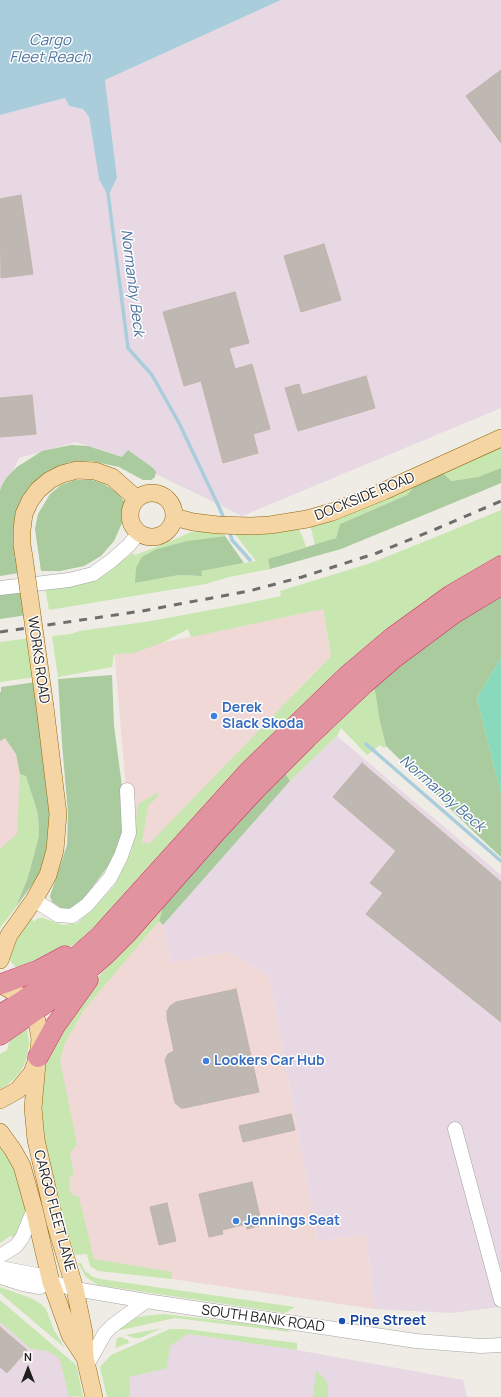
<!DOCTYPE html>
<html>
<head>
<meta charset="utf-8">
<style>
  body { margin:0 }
  #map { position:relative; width:501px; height:1397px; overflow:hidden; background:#efece6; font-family:Manrope,sans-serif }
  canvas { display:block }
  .north { position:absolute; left:8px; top:1349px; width:40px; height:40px; -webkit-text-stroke:3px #fff; paint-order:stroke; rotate:0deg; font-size:11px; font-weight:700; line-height:16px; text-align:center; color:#1f1f1f }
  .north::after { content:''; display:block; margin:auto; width:14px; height:18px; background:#1f1f1f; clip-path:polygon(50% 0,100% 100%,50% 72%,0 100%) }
</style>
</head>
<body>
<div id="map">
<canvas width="501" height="1397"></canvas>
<div class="north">N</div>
</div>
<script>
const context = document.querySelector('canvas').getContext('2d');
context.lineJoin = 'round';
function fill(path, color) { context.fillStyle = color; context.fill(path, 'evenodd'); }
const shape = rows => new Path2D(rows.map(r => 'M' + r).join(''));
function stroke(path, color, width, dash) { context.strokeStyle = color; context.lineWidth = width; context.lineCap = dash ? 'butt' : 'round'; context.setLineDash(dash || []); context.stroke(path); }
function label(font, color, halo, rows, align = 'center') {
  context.font = font + ' Manrope,sans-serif'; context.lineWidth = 3; context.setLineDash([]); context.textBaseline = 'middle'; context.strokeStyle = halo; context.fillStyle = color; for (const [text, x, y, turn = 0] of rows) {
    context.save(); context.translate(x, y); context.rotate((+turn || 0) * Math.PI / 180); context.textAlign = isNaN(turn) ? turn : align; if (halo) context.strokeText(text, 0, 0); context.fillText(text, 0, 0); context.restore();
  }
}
fill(shape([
  [323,609,331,656,308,679,146,854,126,840,127,801,114,648,132,649],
  [20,730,24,838,0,885,0,732],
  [159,921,163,925,171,963,229,952,269,976,318,1241,366,1234,374,1309,172,1279,172,1272,94,1260,79,1198,72,1195,69,1187,69,1179,74,1173,70,1153,60,1061,65,1043,84,1010]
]), '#efd8d6');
fill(shape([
  [281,0,501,0,501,408,242,516,117,455,76,442,19,458,0,499,0,115,65,98,69,106,83,109,89,117,99,179,117,178,105,80],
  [337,736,501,875,501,1307,451,1313,374,1309,366,1234,318,1241,269,976,229,952,171,963,163,925,290,781],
  [0,1305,64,1361,73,1397,0,1397],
  [188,1334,297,1350,463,1380,467,1397,119,1397,115,1380]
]), '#e8d8e4');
fill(shape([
  [501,445,501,468,478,477,450,481,443,473],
  [414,487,407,495,340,524,336,538,315,545,311,528,313,524],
  [501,510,501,558,157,866,79,941,54,958,20,971,11,962,8,955,11,947,28,920,32,918,34,922,38,918,43,918,63,925,77,923,92,910,114,886,132,850,138,805,140,803,157,793,159,795,148,806,142,842,149,844,331,656,323,609,191,637,188,629,164,642,134,653,114,654,112,667,58,677,52,636,71,634,79,631,145,622,243,604,281,596,280,591,371,563,431,539],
  [297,527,301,533,306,547,268,559,270,569,229,577,206,584,49,610,45,588,97,579,133,553,135,555,162,545,191,532,224,532,225,536,187,541,157,549,135,583,179,575,201,576,201,571,256,561,234,533],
  [31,638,36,677,0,682,0,642],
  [374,685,380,722,386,746,384,748,380,745,367,755,341,728,337,736,290,781,284,771],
  [20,774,26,775,38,814,39,836,28,877,16,907,0,928,0,849,17,834],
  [164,903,159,921,84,1010,65,1043,60,1061,77,1144,70,1153,74,1173,69,1179,69,1187,72,1195,79,1197,94,1259,172,1272,172,1279,98,1271,90,1266,87,1254,75,1255,56,1196,43,1138,40,1112,41,1090,45,1069,48,1056,55,1040,97,978],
  [27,1029,29,1043,27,1057,23,1067,16,1077,7,1085,0,1089,0,1054,7,1050,10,1039],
  [0,1145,12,1161,27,1212,16,1236,13,1237,10,1236,0,1243],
  [78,1263,81,1263,85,1271,93,1277,100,1279,295,1307,285,1313,98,1285,86,1277],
  [0,1287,33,1299,41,1304,46,1309,54,1330,65,1348,0,1293],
  [0,1300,75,1364,77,1368,83,1397,69,1396,60,1360,56,1356,48,1351,31,1349,0,1322],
  [164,1314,286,1328,290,1332,175,1318,121,1330,118,1327,131,1319,144,1316],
  [162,1328,140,1338,134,1338,126,1335],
  [170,1329,185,1329,297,1343,297,1350,188,1334,170,1346,167,1368,129,1377,130,1397,107,1397,100,1367,111,1355],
  [121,1337,128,1340,129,1343,115,1348,117,1338],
  [316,1371,320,1374,326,1380,328,1386,328,1397,313,1397]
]), '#c8e6af');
fill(shape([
  [71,445,88,446,122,457,128,450,153,468,156,472,155,477,151,480,143,480,119,467,91,461,70,462,46,472,35,483,19,573,0,576,0,491,2,485,7,477,17,467,42,451],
  [501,468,501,483,487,489,341,549,270,569,268,559,336,538,340,524,407,495,414,487,443,473,451,481,478,477],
  [75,480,92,480,104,484,118,493,125,503,123,521,114,541,101,556,84,566,60,571,41,571,35,529,38,514,50,494,61,485],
  [225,536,244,563,201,571,202,576,179,575,135,583,136,568,142,557,157,549,187,541],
  [24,590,27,615,0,619,0,592],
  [501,595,501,658,477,698,501,794,501,857,475,833,386,746,380,722,374,685,444,631],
  [112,675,114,726,124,801,124,839,109,865,81,902,69,909,61,908,52,902,50,896,67,845,68,814,62,743,58,679],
  [36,682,54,806,45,859,37,878,16,907,28,877,39,836,38,814,26,776,20,774,16,754,5,738,0,741,0,692,1,692,1,687],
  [284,771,290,781,163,925,159,921,164,903]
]), '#a9cb9d');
fill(shape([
  [501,658,501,794,477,698]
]), '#89d9bc');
fill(shape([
  [0,0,281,0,105,80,117,178,108,196,99,179,89,117,83,109,69,106,65,98,0,115]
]), '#a9cdda');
stroke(shape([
  [108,193,128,348,152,375,179,423,219,507,225,521],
  [229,530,232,540,250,560],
  [366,744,501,861]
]), '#a9cdda', 3.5);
const building = shape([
  [501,70,501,143,466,96,501,70],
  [21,195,33,274,1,278,0,199,21,195],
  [324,244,341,300,301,312,284,256,324,244],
  [235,292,249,343,229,348,235,369,252,364,270,429,253,434,258,453,223,463,201,381,184,386,163,312,235,292],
  [366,376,375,408,298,431,285,388,299,384,302,395,366,376],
  [32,395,36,434,0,437,0,398,32,395],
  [362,763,501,882,501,1022,366,914,383,893,370,883,396,851,333,797,362,763],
  [236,989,259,1092,184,1108,181,1108,175,1103,165,1060,168,1054,174,1051,167,1018,167,1011,170,1006,176,1002,236,989],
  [291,1114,295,1130,243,1142,239,1126,291,1114],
  [252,1182,262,1225,247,1229,246,1224,222,1230,223,1234,209,1237,199,1194,252,1182],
  [167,1203,176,1241,159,1245,150,1207,167,1203],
  [0,1327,27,1350,7,1373,0,1367,0,1327]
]);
fill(building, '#bfb8b2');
stroke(building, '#c0b4a9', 1);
const minor = shape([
  [0,588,69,580,93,574,111,561,129,545,139,533],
  [34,900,58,915,72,916,87,905,110,878,121,856,129,833,127,790],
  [455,1129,501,1300],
  [0,1256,16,1246,22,1238,34,1209],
  [0,1268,43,1276,51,1282,75,1289,146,1301,416,1341,481,1346,501,1345],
  [0,1273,4,1278,23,1284,40,1287,51,1282],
  [87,1365,105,1333,112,1326,146,1301]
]);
const major = shape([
  '130 515a22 22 0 1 1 44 0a22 22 0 1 1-44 0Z',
  [174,517,193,522,218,525,251,526,270,525,307,519,332,512,384,491,501,438],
  [24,557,22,545,22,530,24,514,30,501,38,490,50,480,62,474,77,470,95,471,112,477,137,499],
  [0,960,9,935,34,900,48,875,55,850,58,814,45,707],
  [0,984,17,994,29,1006,37,1021,40,1039,38,1057,32,1073,18,1090,0,1100],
  [37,1064,33,1108,36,1140,55,1222,75,1289,84,1333,85,1358,94,1397],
  [0,1132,13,1150,22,1166,34,1209,51,1282,70,1335,85,1358]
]);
const highway = shape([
  [1,984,39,970,65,956],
  [0,1015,24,1000,45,985,100,936,249,771,348,675,393,637,451,595,501,566],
  [0,1035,66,989,106,954,127,933,217,831,255,790,307,738,364,684,394,658,453,614,501,585],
  [38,1057,55,1026,88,980]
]);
stroke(minor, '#a3a3a3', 15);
stroke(major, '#90680a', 18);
stroke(highway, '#cf3062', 21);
stroke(minor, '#fff', 14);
stroke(major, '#f6d5a4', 17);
stroke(highway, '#e1939f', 20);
stroke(shape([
  [0,632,142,611,249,591,302,577,377,553,436,529,501,501]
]), '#6d6d6d', 3, [8, 8]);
const majorBridge = shape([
  [24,557,45,707]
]);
stroke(majorBridge, '#90680a', 18, []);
stroke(majorBridge, '#f6d5a4', 17);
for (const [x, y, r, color] of [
  [214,716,4,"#3f7fe0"],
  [206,1061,4,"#3f7fe0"],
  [236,1221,4,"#3f7fe0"],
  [342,1321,4,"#1a4fb4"]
]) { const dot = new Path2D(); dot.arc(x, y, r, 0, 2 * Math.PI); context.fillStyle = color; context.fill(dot); stroke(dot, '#fff', 1.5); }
label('14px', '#1f1f1f', '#fff', [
  ["DOCKSIDE ROAD",365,497,-22],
  ["WORKS ROAD",38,660,82],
  ["CARGO FLEET LANE",54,1211,75],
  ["SOUTH BANK ROAD",263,1319,8]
]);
label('bold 14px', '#366cbe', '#fff', [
  ["Derek",222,708],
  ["Slack Skoda",222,724],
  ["Lookers Car Hub",214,1061],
  ["Jennings Seat",244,1221]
], 'left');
label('bold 14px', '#164399', '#fff', [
  ["Pine Street",350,1321]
], 'left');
label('italic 15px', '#4e75a0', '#fff', [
  ["Cargo",50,41],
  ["Fleet Reach",50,58],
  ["Normanby Beck",132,283,83],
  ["Normanby Beck",442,794,41]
]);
</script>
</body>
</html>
